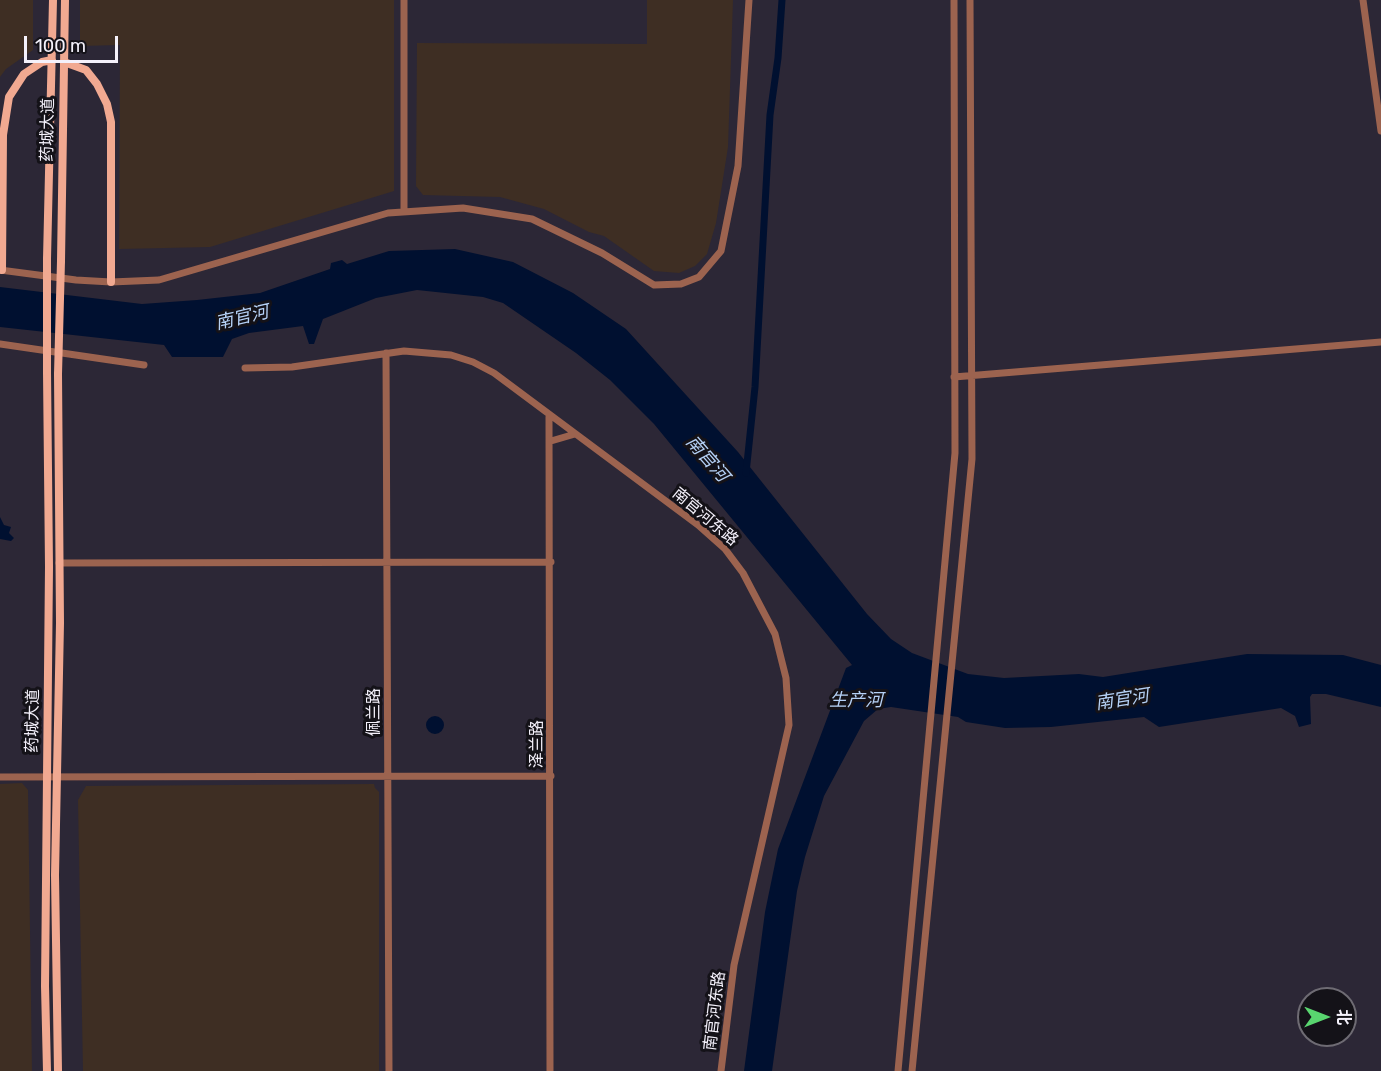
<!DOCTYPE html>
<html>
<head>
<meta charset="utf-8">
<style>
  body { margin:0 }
  #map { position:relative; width:1381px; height:1071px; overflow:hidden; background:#2c2736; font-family:Rubik,"Noto Sans SC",sans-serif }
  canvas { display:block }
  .north { position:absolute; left:1297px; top:987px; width:60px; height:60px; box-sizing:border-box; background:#141218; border:2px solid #6e6b73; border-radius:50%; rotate:90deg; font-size:16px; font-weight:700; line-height:24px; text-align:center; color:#f4f1fb }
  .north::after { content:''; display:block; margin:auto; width:21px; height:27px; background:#59d56f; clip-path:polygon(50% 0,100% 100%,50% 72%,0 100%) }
  .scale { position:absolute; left:24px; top:36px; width:94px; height:27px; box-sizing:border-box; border:3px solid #f4f1fb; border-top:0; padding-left:8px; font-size:18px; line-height:21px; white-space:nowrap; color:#f4f1fb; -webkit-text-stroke:4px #141218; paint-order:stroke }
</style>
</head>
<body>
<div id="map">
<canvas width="1381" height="1071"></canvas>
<div class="north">北</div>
<div class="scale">100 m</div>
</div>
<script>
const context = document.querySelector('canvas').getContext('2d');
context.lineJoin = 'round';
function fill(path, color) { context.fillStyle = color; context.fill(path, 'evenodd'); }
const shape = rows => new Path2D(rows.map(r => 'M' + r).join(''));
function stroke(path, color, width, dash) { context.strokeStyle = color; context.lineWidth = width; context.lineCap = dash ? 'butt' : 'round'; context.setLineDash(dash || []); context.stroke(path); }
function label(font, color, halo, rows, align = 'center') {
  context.font = font + ' Rubik,"Noto Sans SC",sans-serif'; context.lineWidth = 6; context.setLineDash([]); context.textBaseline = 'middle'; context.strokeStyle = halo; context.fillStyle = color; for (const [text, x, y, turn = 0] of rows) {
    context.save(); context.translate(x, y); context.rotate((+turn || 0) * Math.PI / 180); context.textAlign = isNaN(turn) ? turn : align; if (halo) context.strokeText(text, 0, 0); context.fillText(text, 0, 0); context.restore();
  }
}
fill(shape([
  [0,0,33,0,33,50,6,69,0,77],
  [80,0,394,0,394,191,210,247,119,249,120,45,80,46],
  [647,0,733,0,728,147,716,223,707,254,695,266,679,273,654,271,604,236,589,232,544,209,500,197,423,195,416,186,417,43,647,44],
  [22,783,28,790,32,1071,0,1071,0,784],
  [374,784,375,788,379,792,379,1071,83,1071,78,800,86,786]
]), '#3e2e23');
fill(shape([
  [455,249,513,262,573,293,626,329,738,452,867,614,891,639,912,653,968,674,1004,678,1079,674,1103,677,1247,654,1343,655,1381,665,1381,707,1326,694,1312,694,1310,697,1311,724,1299,727,1295,716,1281,708,1159,727,1144,717,1051,727,1005,728,966,722,958,717,891,707,878,709,864,721,824,796,805,857,797,891,772,1071,744,1071,765,912,778,849,846,668,852,665,654,424,610,380,576,353,503,303,483,297,417,290,376,298,323,319,314,344,309,344,303,326,249,333,232,339,223,357,172,357,164,345,0,327,0,287,142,304,197,300,260,293,330,269,331,263,342,260,347,264,389,251],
  [0,517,4,525,11,527,9,533,14,538,11,541,0,539],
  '426 725a9 9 0 1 1 18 0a9 9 0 1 1-18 0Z'
]), '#001030');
stroke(shape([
  [746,473,755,387,770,115,778,58,782,0]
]), '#001030', 7);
stroke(shape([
  [1363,0,1381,131],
  [404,211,404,0],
  [0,270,76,280,111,282,159,280,388,213,463,208,532,219,602,253,654,285,681,284,699,277,721,251,738,166,749,0],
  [0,344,144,365],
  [386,353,389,1071],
  [245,368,292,367,404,351,451,355,473,362,494,373,698,525,725,549,743,573,775,634,786,678,789,725,734,965,721,1071],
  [954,377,1381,342],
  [549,417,550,1071],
  [551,441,575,434],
  [59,563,551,562],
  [0,777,551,776],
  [898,1071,955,453,954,0],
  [912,1071,972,459,970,0]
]), '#9c634f', 7);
stroke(shape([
  [64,62,86,70,97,84,107,104,111,122,111,282],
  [47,259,53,0],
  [61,261,65,0],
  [2,270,3,135,9,97,24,74,42,62,52,60],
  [47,372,49,567,45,986,47,1071],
  [58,1071,55,875,60,623,58,374]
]), '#f1a991', 8);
stroke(shape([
  [47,372,47,259],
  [58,374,61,261]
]), '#f1a991', 8);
label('16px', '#f4f1fb', '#141218', [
  ["药城大道",48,130,-89],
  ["南官河东路",705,517,40],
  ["佩兰路",374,712,-90],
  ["药城大道",33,721,-89],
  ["泽兰路",537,744,-90],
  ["南官河东路",715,1011,-83]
]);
label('italic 18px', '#b5d1f6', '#141218', [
  ["南官河",242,318,-13],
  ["南官河",707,459,49],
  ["南官河",1122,700,-9],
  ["生产河",856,701]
]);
</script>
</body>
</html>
